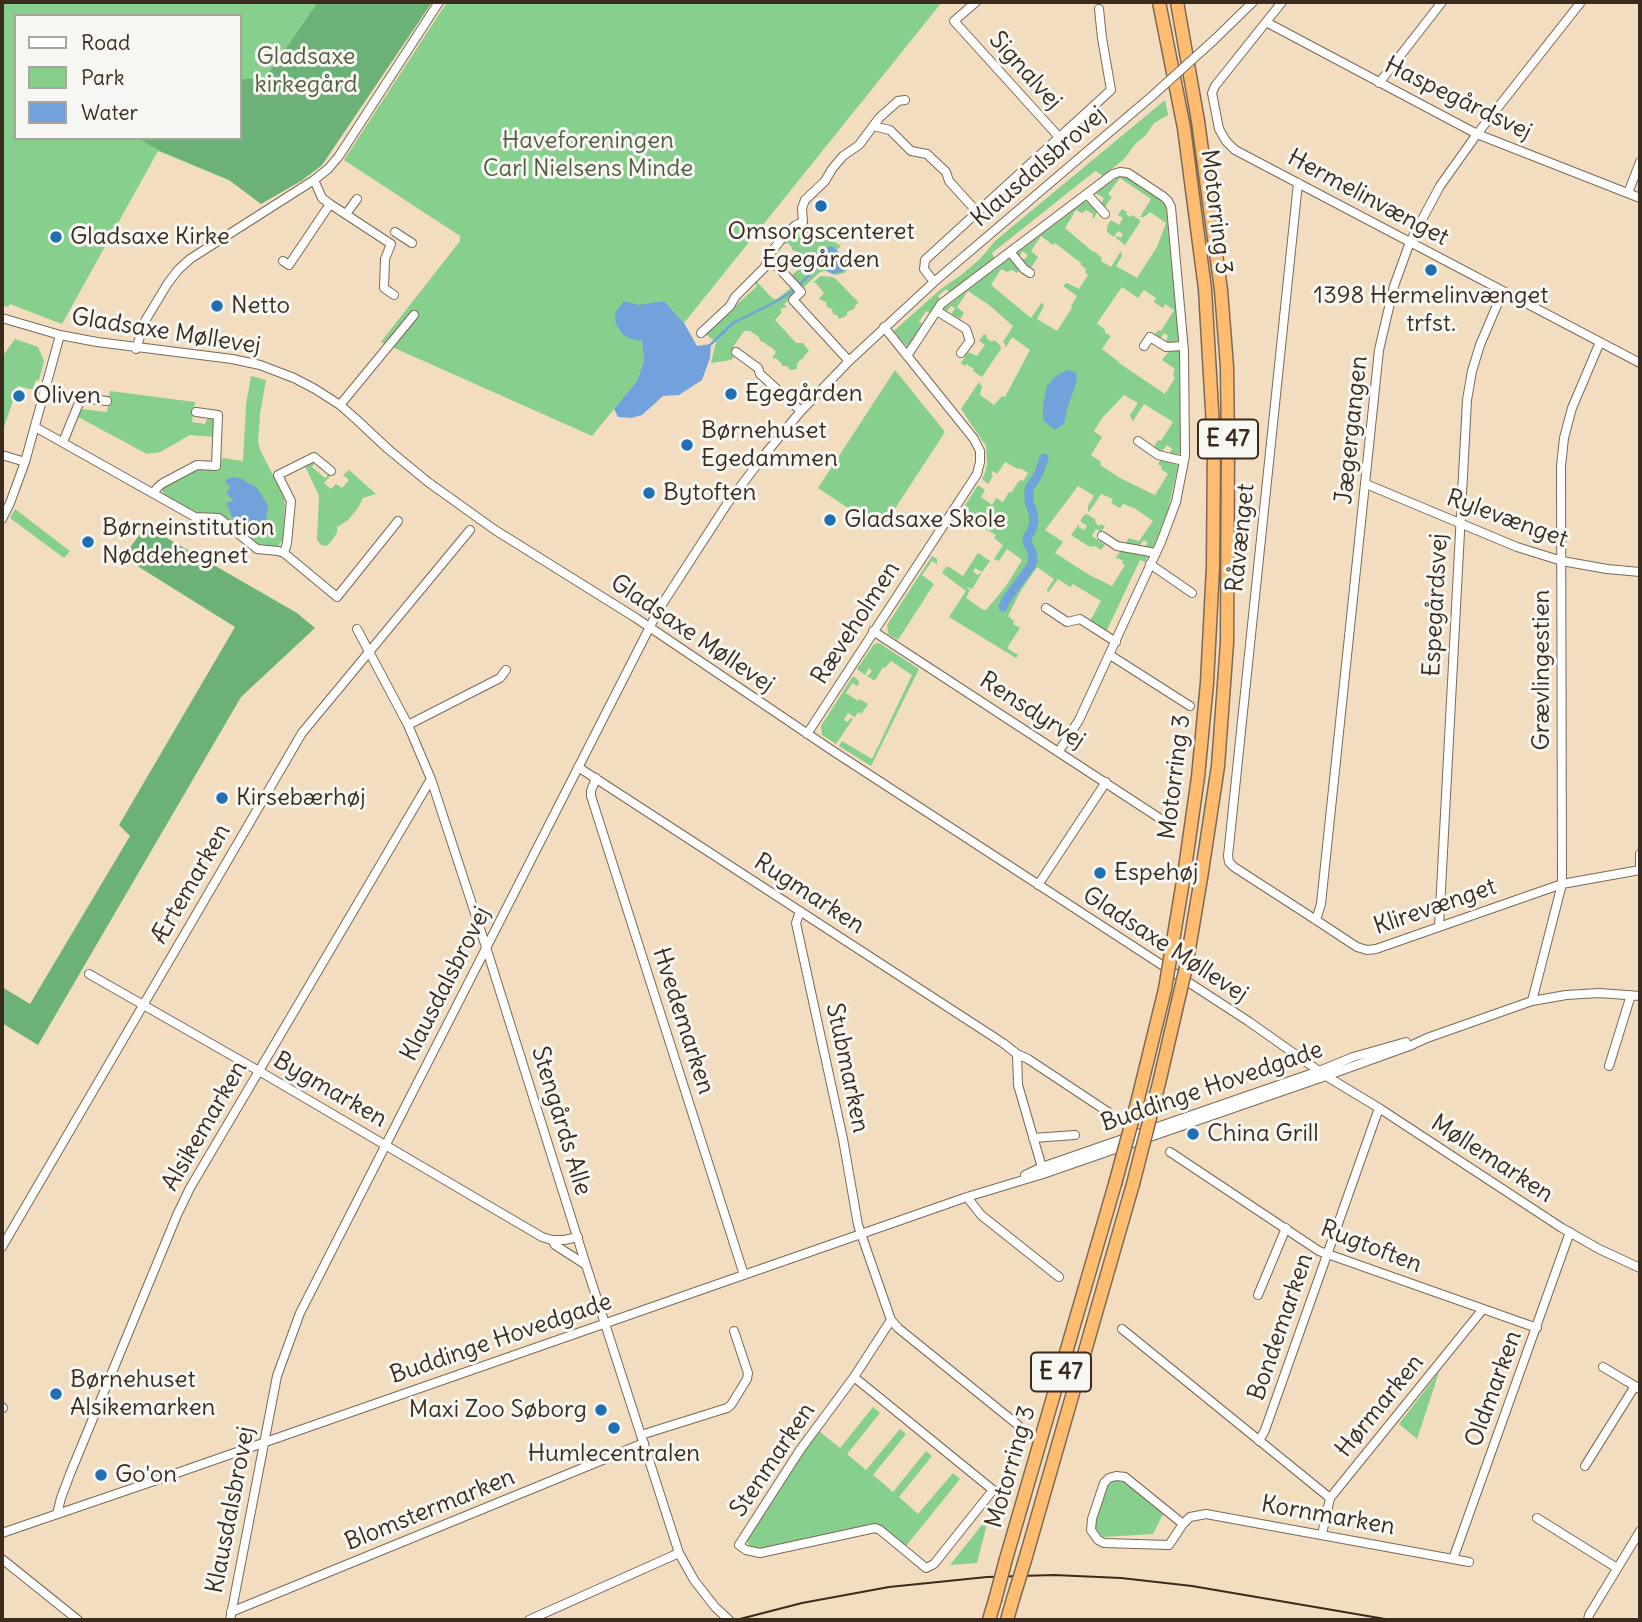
<!DOCTYPE html>
<html>
<head>
<meta charset="utf-8">
<style>
  body { margin:0 }
  #map { position:relative; width:1642px; height:1622px; overflow:hidden; background:#f2ddc0; font-family:Delius,sans-serif }
  canvas { display:block }
  .frame { position:absolute; inset:0; border:4px solid #3b2a1e; pointer-events:none }
  .legend { position:absolute; left:14px; top:14px; width:228px; height:126px; box-sizing:border-box; background:#f6f6f2; border:2px solid #aba49d; margin:0; padding:9px 12px; list-style:none; font-size:21px; color:#3b2a1e }
  .legend li { display:flex; align-items:center; gap:14px; height:35px }
  .legend b { width:35px; border:2px solid #aba49d }
</style>
</head>
<body>
<div id="map">
<canvas width="1642" height="1622"></canvas>
<div class="frame"></div>
<ul class="legend">
<li><b style="height:9px;background:#fff"></b>Road</li>
<li><b style="height:19px;background:#86cf8c"></b>Park</li>
<li><b style="height:19px;background:#71a2dc"></b>Water</li>
</ul>
</div>
<script>
const context = document.querySelector('canvas').getContext('2d');
context.lineJoin = 'round';
function fill(path, color) { context.fillStyle = color; context.fill(path, 'evenodd'); }
const shape = rows => new Path2D(rows.map(r => 'M' + r).join(''));
function stroke(path, color, width, dash) { context.strokeStyle = color; context.lineWidth = width; context.lineCap = dash ? 'butt' : 'round'; context.setLineDash(dash || []); context.stroke(path); }
function label(font, color, halo, rows, align = 'center') {
  context.font = font + ' Delius,sans-serif'; context.lineWidth = 6; context.setLineDash([]); context.textBaseline = 'middle'; context.strokeStyle = halo; context.fillStyle = color; for (const [text, x, y, turn = 0] of rows) {
    context.save(); context.translate(x, y); context.rotate((+turn || 0) * Math.PI / 180); context.textAlign = isNaN(turn) ? turn : align; if (halo) context.strokeText(text, 0, 0); context.fillText(text, 0, 0); context.restore();
  }
}
fill(shape([
  [2,2,432,2,322,165,301,181,252,147,229,180,158,151,62,324,10,304,8,307,2,305],
  [16,16,240,16,240,138,16,138],
  [447,2,942,2,684,323,664,301,639,306,616,324,622,334,642,341,644,361,637,381,592,436,381,342,460,241,460,236,344,160],
  [1165,100,1168,115,1154,123,1146,135,1136,143,1125,158,1103,176,1095,171,992,253,995,259,950,293,946,289,938,296,941,300,931,314,926,311,919,322,924,325,912,344,907,346,901,340,894,331,906,320,941,289,961,275,980,259,995,241],
  [1121,175,1127,177,1162,200,1166,207,1179,340,1176,342,1165,343,1168,336,1164,333,1160,339,1154,336,1158,330,1161,331,1174,310,1165,304,1163,308,1154,302,1156,298,1144,290,1138,298,1122,287,1097,323,1105,330,1105,333,1111,336,1102,349,1119,362,1119,363,1165,394,1175,378,1173,376,1174,373,1173,372,1175,369,1162,360,1170,350,1176,350,1179,352,1181,453,1177,455,1169,454,1172,449,1167,445,1163,450,1164,453,1154,447,1158,440,1161,441,1173,422,1144,404,1133,421,1132,420,1130,415,1138,403,1124,395,1102,418,1094,431,1102,437,1091,455,1101,462,1100,465,1120,478,1155,495,1168,474,1161,469,1162,467,1158,464,1161,459,1175,462,1178,466,1168,510,1154,546,1150,549,1145,547,1148,543,1144,540,1139,546,1125,544,1129,538,1139,541,1153,521,1134,508,1123,504,1120,508,1111,503,1113,499,1101,494,1089,512,1088,511,1088,506,1094,496,1078,486,1045,530,1063,542,1055,553,1091,576,1112,586,1125,565,1122,563,1123,561,1118,558,1115,559,1121,550,1147,555,1149,558,1147,558,1145,562,1140,560,1106,632,1090,621,1101,601,1073,584,1070,587,1058,579,1048,593,1047,590,1054,579,1037,567,1020,592,1008,616,1014,621,1013,624,1020,628,1007,648,1018,655,1016,658,949,617,966,591,942,573,946,567,949,567,963,576,978,553,990,561,982,572,975,568,973,572,978,575,980,573,981,574,972,589,968,587,967,588,970,590,966,598,982,609,986,610,1006,586,1022,560,1007,549,999,561,994,559,1003,545,994,538,996,535,960,513,978,485,985,490,981,497,992,505,996,498,1003,502,1009,492,1011,493,1018,482,1021,480,1023,481,1028,473,1020,468,1018,469,1005,462,997,474,993,471,991,475,993,476,988,484,982,479,985,473,987,464,986,446,961,409,979,382,982,387,980,395,994,405,1002,396,1005,397,1030,350,1012,337,1006,347,1005,346,1005,344,1003,342,1013,326,989,305,968,291,957,307,964,313,960,319,951,314,955,308,951,306,947,311,943,309,1008,259,1012,260,1020,269,1017,273,1012,270,1007,272,1001,269,991,285,1031,318,1042,302,1044,306,1037,319,1057,331,1072,308,1071,306,1077,296,1063,286,1067,283,1079,289,1088,275,1085,272,1086,269,1081,265,1081,263,1055,243,1053,245,1041,236,1031,251,1038,257,1031,268,1022,261,1023,259,1025,259,1028,255,1022,251,1020,256,1017,256,1018,252,1085,201,1089,202,1097,212,1094,218,1092,217,1093,214,1086,210,1082,213,1076,210,1065,228,1093,252,1094,251,1102,258,1101,261,1111,267,1121,251,1122,256,1116,266,1137,278,1157,247,1166,223,1150,212,1144,217,1140,217,1151,199,1120,178,1108,194,1112,197,1104,208,1099,203,1100,202,1102,202,1104,198,1095,193],
  [1122,209,1127,212,1126,214,1130,217,1132,215,1140,220,1140,222,1125,245,1116,238,1117,236,1121,238,1123,234,1118,231,1114,237,1107,232,1107,226,1111,220,1119,225,1123,218,1118,215],
  [800,229,810,230,819,238,833,241,841,246,837,250,831,246,821,257,821,265,832,274,848,260,845,257,847,255,851,260,847,270,844,273,835,275,825,271,820,272,802,289,790,277,804,264,804,260,798,256,798,252,792,250,792,248,789,244,787,243,783,245,781,243],
  [820,276,832,277,836,279,859,303,856,304,854,309,847,312,847,315,844,317,839,319,837,315,833,314,832,309,827,307,826,302,819,299,824,293,816,283,813,283],
  [756,281,773,299,777,299,792,287,798,293,784,304,787,307,780,309,782,312,775,320,796,343,803,343,809,351,804,356,804,358,800,360,797,364,797,369,790,370,787,366,782,366,781,363,777,359,772,358,776,352,771,347,768,346,764,342,761,342,759,337,750,331,744,331,733,347,736,349,734,353,735,356,731,360,711,363,716,342,705,334,757,286,754,282],
  [984,334,987,336,986,338,992,342,994,340,1000,345,1001,349,982,377,973,371,974,369,966,364,965,366,961,363,968,352,977,356,985,345,979,341],
  [15,339,38,347,44,361,39,380,35,381,34,390,18,386,3,430,2,429,2,357],
  [895,370,945,432,881,530,818,488],
  [251,376,266,380,260,414,258,442,260,450,284,496,285,506,283,539,278,547,258,546,220,515,196,514,164,495,162,490,164,487,198,468,220,469,222,458,243,461,246,405],
  [110,391,195,402,192,422,205,424,207,419,212,419,215,422,214,437,190,435,160,452,147,454,78,417,81,409,107,412],
  [314,461,315,462,312,467,325,478,331,472,331,475,324,483,331,489,336,484,342,488,349,480,343,475,349,470,376,494,363,498,358,508,347,521,337,527,337,533,330,543,326,546,321,545,317,540,319,496,305,466],
  [15,509,70,551,64,558,10,518],
  [1087,514,1096,520,1095,522,1099,526,1101,524,1105,526,1101,532,1096,529,1092,536,1105,545,1101,550,1095,546,1090,547,1071,535,1079,524,1079,527,1084,530,1087,526,1080,521,1084,515],
  [932,556,937,559,937,564,932,561,922,575,934,584,898,640,888,634,887,625],
  [879,643,919,669,871,766,839,746,842,741,872,759,912,675,891,661,885,668,883,667,876,679,873,680,867,676,872,671,869,668,865,675,857,669,874,644],
  [853,676,858,680,859,684,857,686,852,683,846,693,858,701,859,699,868,704,861,714,858,712,855,717,848,713,844,720,847,722,851,718,853,719,836,744,822,735,821,726],
  [1439,1372,1417,1439,1399,1424],
  [873,1407,880,1413,847,1454,866,1470,900,1429,906,1434,873,1475,893,1492,926,1451,932,1456,899,1497,918,1514,953,1473,960,1479,906,1546,876,1523,760,1550,749,1546,747,1540,802,1453,819,1431,840,1448],
  [1119,1479,1164,1512,1153,1534,1103,1537,1094,1529,1101,1496,1110,1480],
  [989,1516,977,1563,950,1565]
]), '#86cf8c');
fill(shape([
  [318,2,432,2,322,165,301,181,261,204,229,180,158,150,138,138,240,138,240,79,265,79],
  [146,526,297,613,315,628,241,697,38,1045,2,1023,2,987,30,1004,130,836,119,825,235,627,123,557]
]), '#6cb278');
fill(shape([
  [832,246,848,260,844,271,832,274,820,265,823,249],
  [624,301,639,305,664,301,684,323,697,346,711,344,710,358,702,380,679,395,663,396,642,415,631,418,618,417,614,409,637,381,644,361,642,341,628,338,622,334,616,324,615,313],
  [1068,370,1076,372,1077,380,1068,406,1064,424,1055,430,1043,420,1043,405,1047,386,1057,375],
  [234,477,242,479,257,488,265,501,268,506,267,512,266,523,262,528,247,532,242,529,234,521,226,503,233,501,226,492,231,488,225,482,227,479]
]), '#71a2dc');
stroke(shape([
  [711,344,733,323,775,302,793,291,820,265]
]), '#71a2dc', 2.5);
stroke(shape([
  [1031,532,1034,522,1033,512,1029,502,1029,489,1039,473,1044,458],
  [1003,607,1006,600,1031,566,1033,560,1032,552,1027,542,1028,536]
]), '#71a2dc', 9);
const minor = shape([
  [976,2,954,21,1059,137],
  [1282,2,1215,86,1212,93,1219,129,1226,141,1235,150,1640,363],
  [1266,22,1477,134,1640,198],
  [1214,40,1253,2],
  [1379,83,1442,2],
  [873,126,890,130,911,151,927,154,946,172,949,181,978,213],
  [314,180,322,198,330,204,391,244,385,259,384,288,394,295],
  [1298,183,1228,856,1229,862,1234,867,1316,920,1357,947,1367,950,1376,949,1562,884,1640,870],
  [1628,193,1640,162],
  [1087,194,1105,214],
  [346,214,357,199],
  [395,232,412,243],
  [1011,253,1024,269,1030,273],
  [283,261,289,265,330,204],
  [768,262,778,267,801,292,793,300,849,361],
  [934,282,924,269,925,260,1111,90,1102,38,1099,9],
  [937,311,966,329,970,341,961,353],
  [2,318,60,335,97,342,232,359,260,365,294,378,315,389,340,405,357,420,388,449,428,482,495,530,636,618,833,751,1248,1021,1326,1076,1379,1108,1562,1228,1599,1249,1640,1268],
  [701,333,730,306,735,297,765,267,769,255,783,237,796,225,803,222,802,208,805,200,825,181,832,169,843,156,859,145,879,118,898,101,905,100],
  [1144,346,1150,337,1166,347,1183,346],
  [136,349,145,321,168,283,178,270,190,259,314,180,328,169,339,156,439,2],
  [736,352,758,368,760,374,801,411],
  [907,356,941,304,1113,174,1120,172,1128,173,1164,197,1168,201,1171,207,1184,351,1185,456,1176,502,1161,542,1079,720,1059,751],
  [340,405,414,315],
  [35,427,195,517,219,518,257,549,278,551,284,553,337,597,398,521],
  [1138,441,1158,455,1184,461],
  [63,442,81,398,107,401],
  [2,455,25,462],
  [1366,484,1517,547,1562,561,1607,569,1640,572],
  [153,493,158,487,163,483,197,465,216,466,218,415,196,412],
  [2,519,10,503,25,462,60,335],
  [1102,536,1117,546,1156,553],
  [284,553,287,543,291,501,278,475,314,457,331,471],
  [1150,564,1192,593],
  [1046,608,1067,622,1080,619,1116,642],
  [357,629,408,725,431,779,486,947,586,1265,679,1553,694,1580,715,1607,729,1620],
  [873,631,1170,825],
  [1110,655,1190,706],
  [408,725,500,678,506,670],
  [807,734,977,474,980,462,980,451,974,439,884,327],
  [578,767,1003,1043,1017,1054,1028,1059,1108,1112],
  [596,778,591,791,591,796,744,1275],
  [1640,854,1640,867],
  [1038,885,1106,782],
  [800,911,796,923,843,1139,858,1225,891,1320,898,1328,1018,1425],
  [1316,920,1321,904,1379,350,1394,286,1410,242,1440,186,1477,134,1581,2],
  [1439,927,1467,400,1472,371,1480,345,1503,291],
  [89,974,259,1071,542,1237,552,1240,564,1240,578,1237],
  [1532,1001,1562,884,1561,466,1564,438,1572,408,1600,342],
  [1017,1054,1018,1085,1043,1171],
  [1609,1066,1631,995],
  [1033,1138,1075,1135],
  [1170,1152,1319,1251,1537,1328],
  [1025,1175,1042,1167,1319,1071,1353,1057,1406,1042],
  [967,1197,981,1215,1059,1277],
  [552,1240,555,1245,586,1265],
  [2,1247,302,733,470,530],
  [1258,1295,1286,1228],
  [1122,1329,1330,1498],
  [1603,1367,1640,1389],
  [854,1377,993,1490,934,1564,926,1568,880,1530,875,1528,760,1553,746,1550,739,1545,800,1450,854,1377,891,1320],
  [2,1407,3,1408],
  [641,1435,727,1408,731,1405,747,1379,748,1373,734,1331],
  [1259,1441,1265,1430,1379,1108],
  [1585,1466,1635,1386],
  [57,1514,61,1498,70,1474,177,1215,190,1188,431,779],
  [1537,1518,1617,1568],
  [1183,1524,1125,1477,1116,1476,1109,1478,1104,1483,1092,1519,1091,1530,1098,1540,1104,1543,1169,1545,1183,1524,1190,1517,1206,1514,1469,1562],
  [2,1533,154,1481,967,1197,1043,1174,1326,1076,1412,1045,1427,1038,1532,1001,1566,995,1599,993,1640,996],
  [1322,1534,1330,1498,1483,1309],
  [2,1559,78,1620],
  [1453,1559,1570,1232],
  [231,1612,644,1443],
  [230,1620,277,1376,300,1313,659,609,727,504,766,453,801,411,849,361,934,282,1152,96],
  [529,1620,679,1553],
  [1588,1620,1589,1615,1640,1531]
]);
const highway = shape([
  [1159,2,1184,128,1205,289,1214,444,1213,567,1207,683,1198,777,1184,875],
  [1177,2,1198,121,1221,290,1227,367,1228,445,1227,643,1218,766,1201,878],
  [1006,1559,1115,1184],
  [1025,1560,1133,1184],
  [989,1620,995,1600],
  [1007,1620,1013,1599]
]);
stroke(minor, '#7b6957', 10);
stroke(highway, '#7b6957', 15);
stroke(minor, '#fff', 8);
stroke(highway, '#febc70', 12);
stroke(shape([
  [736,1620,802,1603,889,1587,987,1577,1054,1575,1121,1578,1192,1586,1391,1620]
]), '#3b2a1e', 2);
const minorBridge = shape([
  [1152,96,1214,40]
]);
const highwayBridge = shape([
  [1115,1184,1137,1103,1165,989,1184,875],
  [1133,1184,1159,1083,1186,967,1201,878],
  [1013,1599,1025,1560],
  [995,1600,1006,1559]
]);
stroke(minorBridge, '#7b6957', 10, []);
stroke(highwayBridge, '#7b6957', 15, []);
stroke(minorBridge, '#fff', 8);
stroke(highwayBridge, '#febc70', 12);
for (const [x, y, r, color] of [
  [821,206,7,"#1f6fb2"],
  [56,237,7,"#1f6fb2"],
  [1431,270,7,"#1f6fb2"],
  [217,306,7,"#1f6fb2"],
  [731,394,7,"#1f6fb2"],
  [19,396,7,"#1f6fb2"],
  [687,445,7,"#1f6fb2"],
  [649,493,7,"#1f6fb2"],
  [830,520,7,"#1f6fb2"],
  [88,542,7,"#1f6fb2"],
  [222,798,7,"#1f6fb2"],
  [1100,873,7,"#1f6fb2"],
  [1193,1134,7,"#1f6fb2"],
  [56,1394,7,"#1f6fb2"],
  [601,1410,7,"#1f6fb2"],
  [614,1428,7,"#1f6fb2"],
  [101,1475,7,"#1f6fb2"]
]) { const dot = new Path2D(); dot.arc(x, y, r, 0, 2 * Math.PI); context.fillStyle = color; context.fill(dot); stroke(dot, '#f6f6f2', 2.5); }
for (const [x, y, w] of [
  [1228,439,60],
  [1061,1372,60]
]) { const box = new Path2D(); box.roundRect(x - w / 2, y - 19.5, w, 39, 5); context.fillStyle = '#f6f6f2'; context.fill(box); stroke(box, '#3b2a1e', 2); }
label('bold 23px', '#3b2a1e', null, [
  ["E 47",1228,439],
  ["E 47",1061,1372]
]);
label('24px', '#525c3f', '#f6f6f2', [
  ["Gladsaxe",306,57],
  ["kirkegård",306,85],
  ["Haveforeningen",588,141],
  ["Carl Nielsens Minde",588,169]
]);
label('24px', '#3b2a1e', '#f6f6f2', [
  ["Signalvej",1025,71,48],
  ["Haspegårdsvej",1458,99,26],
  ["Klausdalsbrovej",1039,167,-41],
  ["Hermelinvænget",1368,198,28],
  ["Motorring 3",1216,212,83],
  ["Gladsaxe Møllevej",166,332,9],
  ["Jægergangen",1352,430,-84],
  ["Rylevænget",1507,519,20],
  ["Råvænget",1241,538,-84],
  ["Espegårdsvej",1436,605,-87],
  ["Ræveholmen",856,623,-57],
  ["Gladsaxe Møllevej",692,634,34],
  ["Grævlingestien",1542,670,-90],
  ["Rensdyrvej",1032,711,33],
  ["Motorring 3",1175,777,-83],
  ["Ærtemarken",191,884,-60],
  ["Rugmarken",809,894,33],
  ["Klirevænget",1435,907,-19],
  ["Gladsaxe Møllevej",1165,945,33],
  ["Klausdalsbrovej",446,984,-63],
  ["Hvedemarken",683,1021,72],
  ["Stubmarken",847,1068,78],
  ["Buddinge Hovedgade",1212,1087,-19],
  ["Bygmarken",330,1090,30],
  ["Stengårds Alle",561,1121,73],
  ["Alsikemarken",205,1126,-60],
  ["Møllemarken",1492,1159,33],
  ["Rugtoften",1371,1247,21],
  ["Bondemarken",1281,1327,-71],
  ["Buddinge Hovedgade",501,1339,-19],
  ["Oldmarken",1494,1389,-70],
  ["Hørmarken",1380,1406,-51],
  ["Stenmarken",773,1460,-56],
  ["Motorring 3",1011,1467,-74],
  ["Klausdalsbrovej",231,1510,-79],
  ["Blomstermarken",430,1510,-22],
  ["Kornmarken",1328,1516,10]
]);
label('24px', '#3b2a1e', '#f6f6f2', [
  ["Omsorgscenteret",821,232,"center"],
  ["Egegården",821,260,"center"],
  ["Gladsaxe Kirke",70,237],
  ["1398 Hermelinvænget",1431,296,"center"],
  ["trfst.",1431,324,"center"],
  ["Netto",231,306],
  ["Egegården",745,394],
  ["Oliven",33,396],
  ["Børnehuset",701,431],
  ["Egedammen",701,459],
  ["Bytoften",663,493],
  ["Gladsaxe Skole",844,520],
  ["Børneinstitution",102,528],
  ["Nøddehegnet",102,556],
  ["Kirsebærhøj",236,798],
  ["Espehøj",1114,873],
  ["China Grill",1207,1134],
  ["Børnehuset",70,1380],
  ["Alsikemarken",70,1408],
  ["Maxi Zoo Søborg",587,1410,"right"],
  ["Humlecentralen",614,1454,"center"],
  ["Go'on",115,1475]
], 'left');
</script>
</body>
</html>
